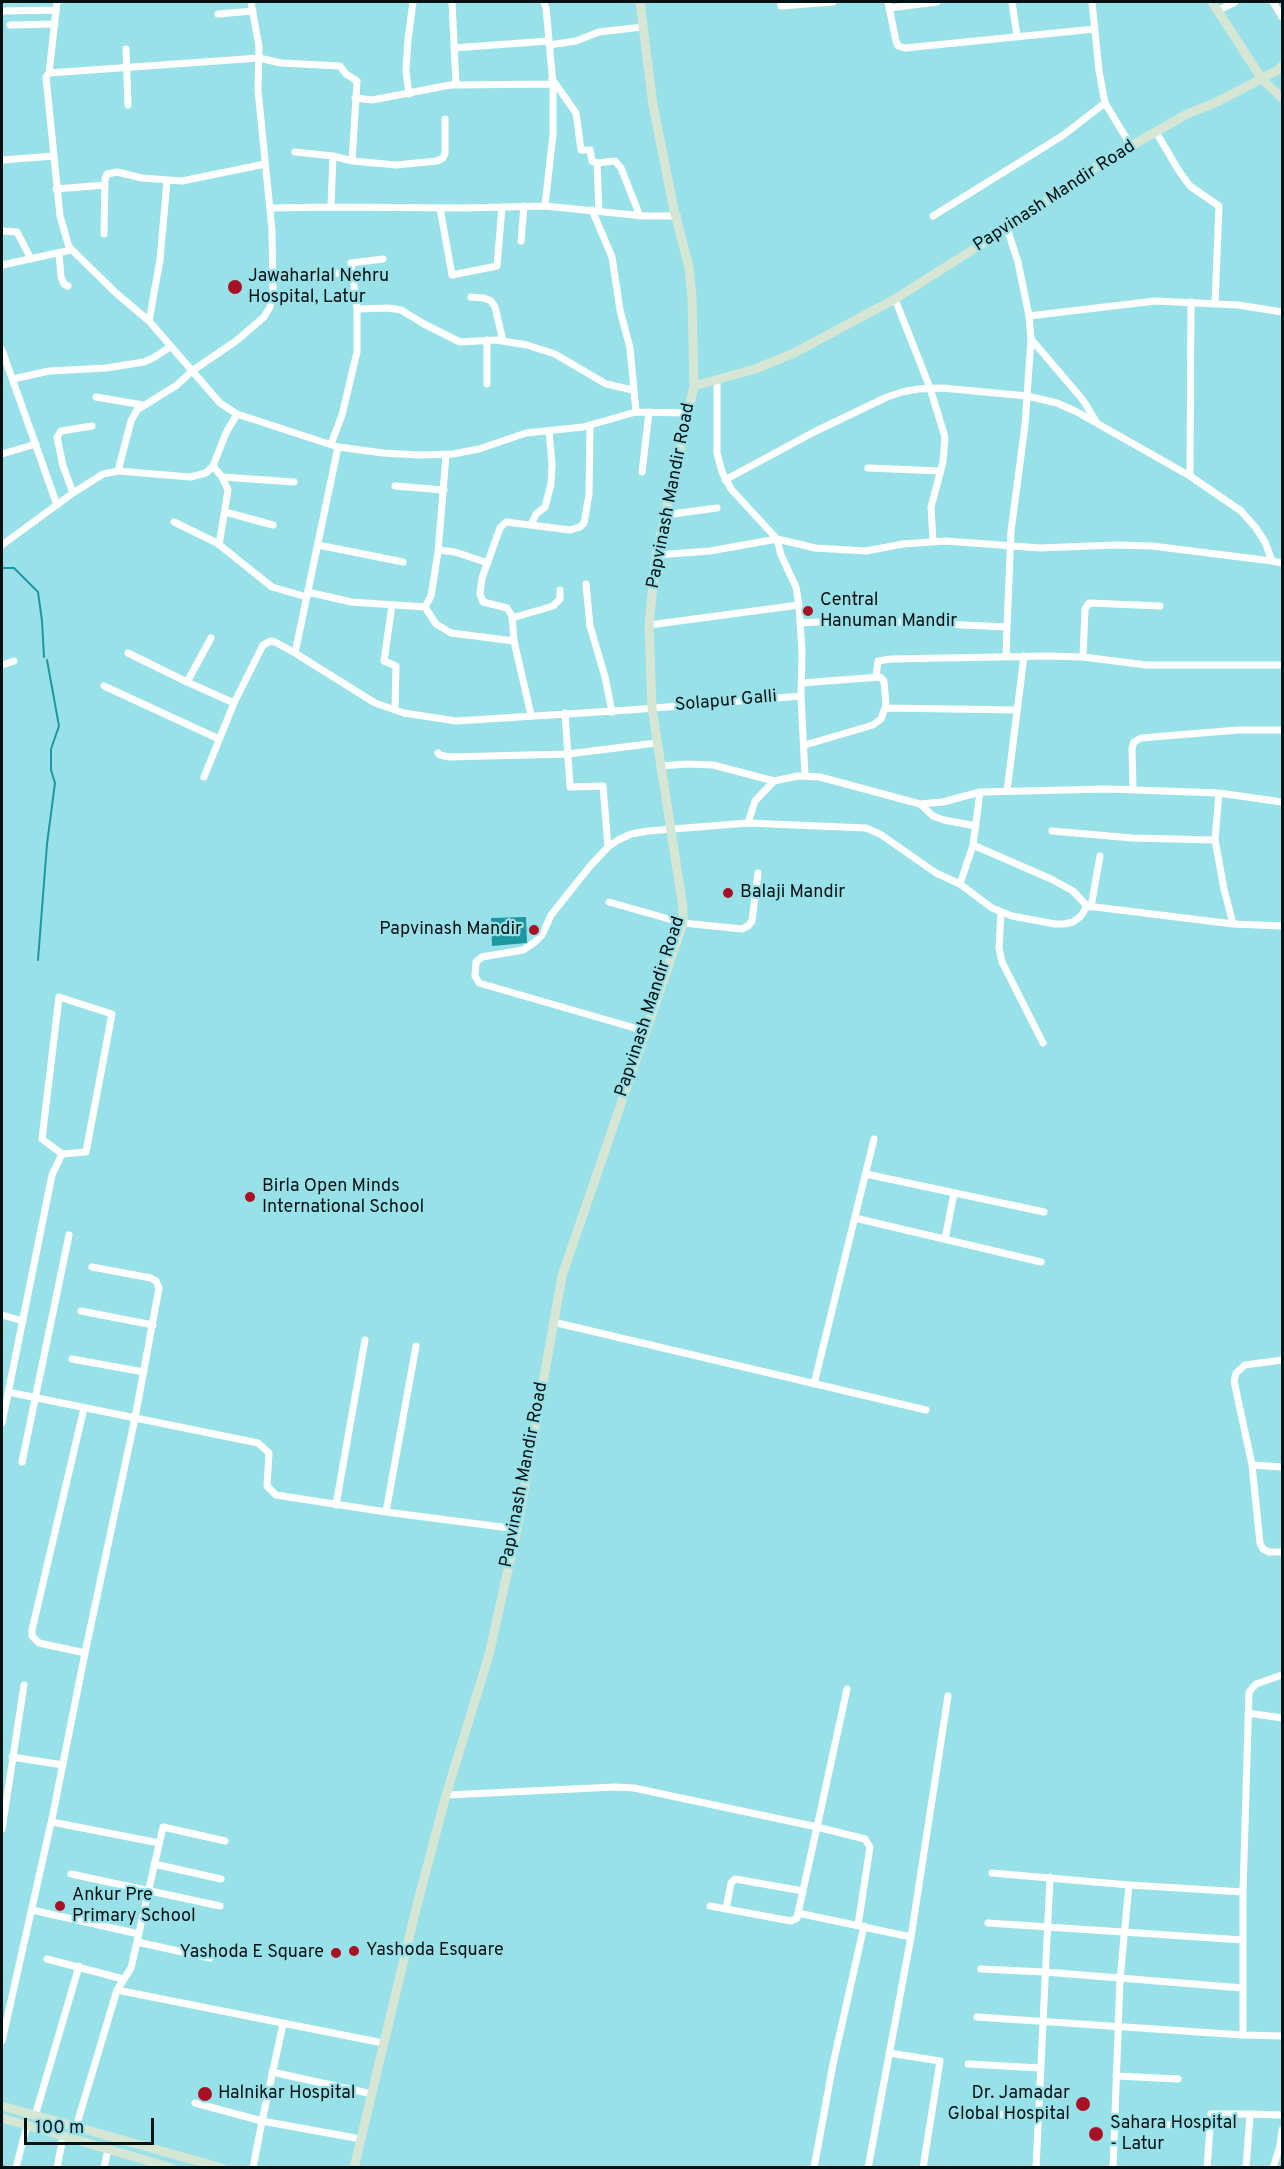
<!DOCTYPE html>
<html>
<head>
<meta charset="utf-8">
<style>
  body { margin:0 }
  #map { position:relative; width:1284px; height:2169px; overflow:hidden; background:#99e1e8; font-family:Overpass,sans-serif }
  canvas { display:block }
  .frame { position:absolute; inset:0; border:3px solid #001113; pointer-events:none }
  .scale { position:absolute; left:24px; top:2118px; width:130px; height:27px; box-sizing:border-box; border:3px solid #001113; border-top:0; padding-left:8px; font-size:18px; line-height:21px; white-space:nowrap; color:#001113; -webkit-text-stroke:4px #99e1e8; paint-order:stroke }
</style>
</head>
<body>
<div id="map">
<canvas width="1284" height="2169"></canvas>
<div class="frame"></div>
<div class="scale">100 m</div>
</div>
<script>
const context = document.querySelector('canvas').getContext('2d');
context.lineJoin = 'round';
function fill(path, color) { context.fillStyle = color; context.fill(path, 'evenodd'); }
const shape = rows => new Path2D(rows.map(r => 'M' + r).join(''));
function stroke(path, color, width, dash) { context.strokeStyle = color; context.lineWidth = width; context.lineCap = dash ? 'butt' : 'round'; context.setLineDash(dash || []); context.stroke(path); }
function label(font, color, halo, rows, align = 'center') {
  context.font = font + ' Overpass,sans-serif'; context.lineWidth = 4.5; context.setLineDash([]); context.textBaseline = 'middle'; context.strokeStyle = halo; context.fillStyle = color; for (const [text, x, y, turn = 0] of rows) {
    context.save(); context.translate(x, y); context.rotate((+turn || 0) * Math.PI / 180); context.textAlign = isNaN(turn) ? turn : align; if (halo) context.strokeText(text, 0, 0); context.fillText(text, 0, 0); context.restore();
  }
}
fill(shape([
  [526,917,527,943,492,946,491,918]
]), '#1d97a0');
stroke(shape([
  [2,568,14,568,38,592,42,621,44,657],
  [38,960,47,844,55,783,51,770,51,749,59,726,47,660]
]), '#1d97a0', 2);
stroke(shape([
  [57,2,49,73,46,77,60,216,69,247,116,293,149,321,220,403,237,414],
  [452,2,456,85],
  [544,2,546,8,553,84,553,134,545,206],
  [781,2,781,6,833,2],
  [888,2,896,41,898,46,905,48,1095,29],
  [1012,2,1017,36],
  [1092,2,1099,71,1105,103,1131,146],
  [1273,2,1282,17],
  [889,8,937,2],
  [2,11,56,10],
  [1217,11,1235,2],
  [218,14,253,11],
  [10,25,55,24],
  [549,45,576,41,599,32,643,27],
  [454,48,548,41],
  [126,49,128,105],
  [49,73,259,58,281,63,340,66,346,74,357,81,352,161,333,156,331,207,270,208],
  [552,79,576,113,581,150,590,150,592,161,597,163,615,161,621,168,640,216],
  [409,94,406,71,408,39,413,2],
  [355,98,372,100,450,85,553,84],
  [1156,132,1179,171,1190,186,1219,206,1215,304],
  [295,152,333,156],
  [2,160,54,156],
  [352,161,396,165,437,161,443,158,445,153,445,119],
  [597,163,599,211],
  [56,189,105,185],
  [331,207,463,208,545,206,644,216,677,216],
  [440,208,452,275,497,266,502,207],
  [592,210,612,257,620,310,630,348,636,412],
  [933,216,1062,136,1105,103],
  [2,231,17,232,31,259],
  [104,234,105,179,107,174,117,172,142,178,182,181,265,164],
  [521,241,524,206],
  [59,253,61,277,64,284,68,286],
  [2,265,71,250],
  [272,279,353,272],
  [471,297,484,298,491,301,495,307,503,341],
  [895,299,930,388,945,437,943,462,931,507,933,541],
  [357,309,388,308,401,310,424,324,460,342,496,340,527,345,555,354,606,384,633,390],
  [1029,316,1155,301,1238,305,1282,312],
  [149,321,160,260,167,181],
  [1031,339,1083,400,1097,423],
  [487,340,487,384],
  [2,350,57,505],
  [13,379,49,371,106,368,144,362,153,358,170,347],
  [717,380,717,453,722,472,731,489,777,539,781,555,796,587,799,605],
  [96,397,143,405],
  [331,444,342,415,357,352,357,309,351,263,383,259],
  [338,447,295,653,375,703,404,713,456,721,630,710,801,696],
  [2,454,36,444],
  [213,466,222,477,228,490,219,545],
  [868,468,940,471],
  [118,471,131,421,137,410,177,385,192,371,236,341,264,317,270,307,273,293,272,230,258,90,259,47,251,2],
  [642,472,649,412],
  [1190,476,1191,302],
  [222,477,294,482],
  [725,480,814,432,887,397,902,392,918,389,942,388,1027,396,1057,403,1077,412,1190,476,1241,511,1256,528,1265,542,1272,561,1282,563],
  [395,486,444,490],
  [73,493,63,466,57,437,61,431,92,426],
  [225,512,273,525],
  [665,515,717,508],
  [174,522,217,543,272,587,307,597],
  [531,525,536,514,545,507,551,484,552,464,549,431],
  [2,545,73,493,103,474,118,471,190,477,206,473,213,466,226,433,237,414,338,447,383,453,418,455,453,454,479,449,526,433,583,427,636,412,688,413],
  [318,545,403,562],
  [438,550,455,552,488,563],
  [656,555,710,551,777,539,815,548,866,551,903,544,945,541,1040,548,1115,545,1152,546,1272,561],
  [586,584,590,626,605,677,612,712],
  [308,592,351,602,425,607,431,596,438,552,446,455],
  [392,605,384,661,396,666,395,710],
  [425,607,436,624,451,633,514,641],
  [512,618,553,606,560,599,560,590],
  [800,623,855,620,1007,627,1011,531,1025,425,1031,339,1029,316,1018,262,1007,228],
  [649,625,799,605,802,653,801,696,805,776],
  [211,638,187,682,234,703,263,645,271,641,275,642,295,653],
  [128,653,187,682],
  [1006,657,1007,627],
  [1083,657,1085,609,1089,603,1160,606],
  [2,665,14,661],
  [876,676,878,661,891,659,1049,656,1083,657,1146,665,1282,665],
  [801,683,880,677,884,681,886,705,881,719,873,725,805,745],
  [104,686,219,739],
  [886,708,1017,710],
  [565,713,570,787,603,786,608,847],
  [531,715,514,641,512,616,507,608,483,602,480,594,482,578,500,528,506,522,570,530,580,527,584,523,589,494,590,426],
  [438,753,440,755,449,757,568,754,656,743],
  [660,766,687,764,713,765,774,781],
  [204,777,234,703],
  [1133,789,1132,748,1134,742,1141,738,1238,730,1282,730],
  [1007,791,1024,656],
  [980,792,973,845,1051,879,1073,891,1087,906],
  [1219,793,1215,840,1224,889,1233,924],
  [920,804,933,816,944,820,976,826],
  [748,823,866,828,880,834,936,873,960,884,992,908,1012,916,1055,924,1064,924,1073,922,1081,916,1087,906,1233,924,1282,926],
  [1052,831,1132,838,1215,840],
  [960,884,973,845],
  [609,902,683,923,742,929,748,926,752,921,758,873],
  [1091,907,1100,856],
  [1001,912,999,948,1002,962,1043,1043],
  [645,1031,479,983,475,976,476,962,482,957,523,950,535,942,542,935,551,915,591,865,608,847,618,840,631,834,648,831,748,823,755,801,774,781,798,776,820,777,920,804,943,802,980,792,1108,789,1219,793,1282,802],
  [866,1174,1044,1212],
  [855,1218,1041,1262],
  [945,1239,954,1193],
  [81,1311,153,1325],
  [2,1315,23,1321],
  [553,1322,926,1410],
  [72,1359,144,1372],
  [1282,1360,1245,1365,1236,1373,1234,1381,1252,1465,1282,1467],
  [814,1384,874,1139],
  [8,1392,258,1443,269,1453,267,1486,276,1495,386,1512,517,1529],
  [84,1408,32,1630,32,1636,39,1643,85,1653],
  [2,1423,52,1175,62,1154,86,1152,112,1014,59,997,42,1139,62,1154],
  [22,1462,69,1235],
  [1252,1465,1260,1543,1263,1549,1269,1552,1282,1552],
  [336,1505,365,1340],
  [386,1512,416,1346],
  [847,1689,817,1827,865,1839,870,1847,858,1925],
  [1248,1713,1282,1718],
  [12,1757,63,1765],
  [446,1795,615,1787,634,1788,817,1827,798,1913,911,1937,868,2168],
  [52,1822,159,1843],
  [2,1829,24,1685],
  [154,1864,221,1879],
  [71,1874,220,1906],
  [1243,1892,1249,1692,1256,1684,1282,1675],
  [710,1906,791,1921,797,1918,798,1913],
  [726,1909,731,1883,735,1879,803,1891],
  [32,1910,139,1934],
  [988,1923,1243,1940],
  [911,1937,948,1696],
  [137,1942,210,1958],
  [47,1959,123,1979],
  [981,1969,1045,1972,1243,1988],
  [117,1990,383,2043],
  [977,2017,1243,2035,1243,1892,1129,1885,992,1873],
  [283,2024,262,2121,361,2139],
  [1243,2035,1282,2036],
  [2,2041,53,1814,85,1653,135,1418,159,1288,156,1281,151,1278,92,1267],
  [889,2053,940,2061,923,2168],
  [968,2064,1041,2068],
  [272,2072,372,2094],
  [1116,2076,1178,2079],
  [195,2103,262,2121,253,2168],
  [973,2112,1039,2117],
  [1250,2114,1282,2115],
  [35,2116,79,1966],
  [1114,2121,1172,2125],
  [76,2127,117,1990,131,1968,163,1827,225,1841],
  [1282,2130,1280,2146,1282,2146],
  [16,2168,27,2125],
  [57,2168,63,2137],
  [104,2168,108,2149],
  [814,2168,833,2064,864,1926],
  [1036,2168,1050,1877],
  [1113,2168,1120,1979,1129,1885],
  [1207,2168,1211,2114,1250,2114,1246,2168],
  [1273,2168,1280,2146]
]), '#fff', 7);
stroke(shape([
  [1212,2,1262,79,1282,98],
  [694,386,755,369,794,353,895,299,1007,228,1103,162,1187,114,1217,102,1278,70,1282,66],
  [2,2106,222,2168],
  [2,2118,172,2168],
  [354,2168,416,1909,446,1795,489,1655,517,1529,562,1276,683,923,683,908,652,708,649,625,656,555,694,386,692,298,689,267,674,210,653,105,640,2]
]), '#d5e7d4', 9);
for (const [x, y, r, color] of [
  [235,287,8,"#a81125"],
  [808,611,6,"#a81125"],
  [728,893,6,"#a81125"],
  [534,930,6,"#a81125"],
  [250,1197,6,"#a81125"],
  [60,1906,6,"#a81125"],
  [354,1951,6,"#a81125"],
  [336,1953,6,"#a81125"],
  [205,2094,8,"#a81125"],
  [1083,2104,8,"#a81125"],
  [1096,2134,8,"#a81125"]
]) { const dot = new Path2D(); dot.arc(x, y, r, 0, 2 * Math.PI); context.fillStyle = color; context.fill(dot); stroke(dot, '#99e1e8', 2); }
label('18px', '#001113', '#99e1e8', [
  ["Papvinash Mandir Road",1055,197,-33],
  ["Papvinash Mandir Road",672,496,-79],
  ["Solapur Galli",726,702,-5],
  ["Papvinash Mandir Road",651,1007,-72],
  ["Papvinash Mandir Road",525,1475,-79]
]);
label('18px', '#001113', '#99e1e8', [
  ["Jawaharlal Nehru",248,277],
  ["Hospital, Latur",248,298],
  ["Central",820,601],
  ["Hanuman Mandir",820,622],
  ["Balaji Mandir",740,893],
  ["Papvinash Mandir",522,930,"right"],
  ["Birla Open Minds",262,1187],
  ["International School",262,1208],
  ["Ankur Pre",72,1896],
  ["Primary School",72,1917],
  ["Yashoda Esquare",366,1951],
  ["Yashoda E Square",324,1953,"right"],
  ["Halnikar Hospital",218,2094],
  ["Dr. Jamadar",1070,2094,"right"],
  ["Global Hospital",1070,2115,"right"],
  ["Sahara Hospital",1110,2124],
  ["- Latur",1110,2145]
], 'left');
</script>
</body>
</html>
